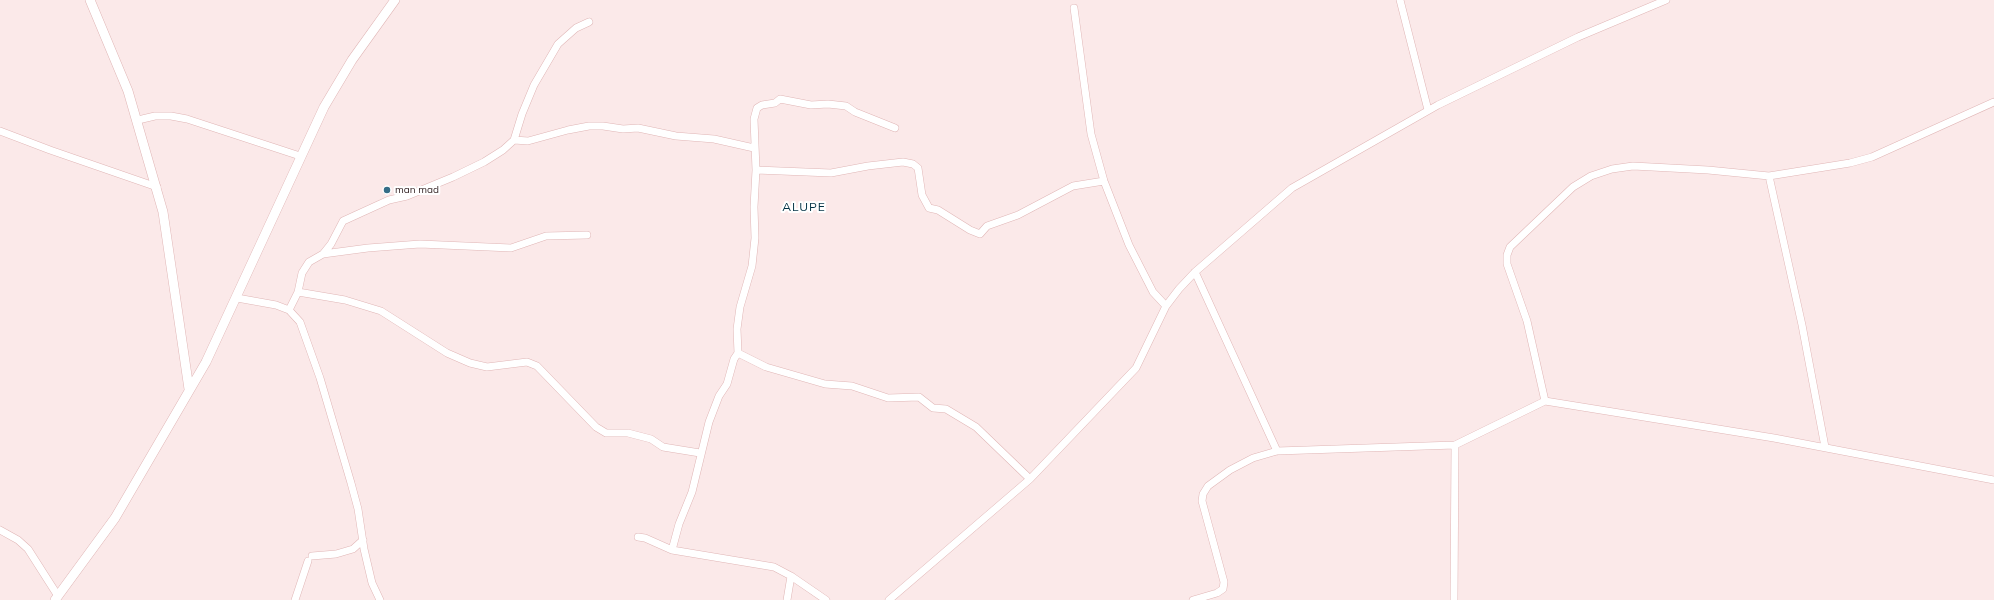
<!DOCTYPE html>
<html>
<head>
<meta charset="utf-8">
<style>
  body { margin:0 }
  canvas { display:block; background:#fbe9e9 }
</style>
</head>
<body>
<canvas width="1994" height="600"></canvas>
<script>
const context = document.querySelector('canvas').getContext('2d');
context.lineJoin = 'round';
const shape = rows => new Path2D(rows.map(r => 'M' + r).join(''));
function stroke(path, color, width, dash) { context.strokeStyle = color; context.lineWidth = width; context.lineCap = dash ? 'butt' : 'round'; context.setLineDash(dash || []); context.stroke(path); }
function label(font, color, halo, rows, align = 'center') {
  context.font = font + ' Mulish,sans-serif'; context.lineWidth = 4; context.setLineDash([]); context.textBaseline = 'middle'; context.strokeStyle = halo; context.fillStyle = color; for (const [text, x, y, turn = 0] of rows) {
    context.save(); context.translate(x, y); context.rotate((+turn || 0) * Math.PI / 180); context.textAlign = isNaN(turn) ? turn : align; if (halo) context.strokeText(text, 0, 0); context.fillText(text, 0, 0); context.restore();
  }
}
const minor = shape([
  [1400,0,1428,110],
  [1074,8,1091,134,1104,181,1129,245,1153,292,1166,306],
  [138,120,155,116,171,116,187,119,300,156],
  [0,131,50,150,157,187],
  [514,140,528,141,568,130,589,126,603,126,623,129,638,128,676,136,714,139,754,148],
  [756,170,831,173,868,166,903,162,913,164,918,168,922,195,929,208,938,210,970,230,980,234,987,226,1018,215,1073,186,1104,181],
  [1769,176,1802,325,1825,447],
  [323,254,331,244,343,221,389,200,407,196,453,177,484,162,503,150,514,140,522,114,534,85,558,44,576,28,589,22],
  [1195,272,1277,451],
  [298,292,345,300,381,311,447,353,470,363,487,367,527,362,537,366,596,427,606,433,628,433,651,439,663,447,700,453],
  [237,298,276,305,289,310,300,322,320,378,351,483,358,509,364,549,372,583,380,600],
  [289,310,298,292,302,273,309,262,323,254,368,248,420,244,511,248,546,236,587,235],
  [738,353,766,367,825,384,852,386,888,398,919,397,933,408,946,409,976,427,1030,479],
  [1545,401,1527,321,1507,264,1507,255,1510,247,1573,187,1591,176,1612,169,1633,166,1708,170,1769,176,1850,163,1872,157,1994,102],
  [0,530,18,540,28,549,58,596],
  [638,537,645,538,672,550,774,567,791,576,826,600],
  [672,550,679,524,692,492,709,422,719,396,727,384,734,359,738,353,737,329,740,307,752,266,755,238,754,207,756,170,754,119,757,108,762,105,775,103,780,99,811,105,828,104,846,106,855,112,895,128],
  [312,556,336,554,353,549,363,540],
  [295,600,308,561],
  [787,600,791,576],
  [889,600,1030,479,1136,368,1166,306,1179,289,1195,272,1292,188,1438,105,1578,37,1666,0],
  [1193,600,1217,593,1223,589,1224,582,1202,501,1203,494,1208,486,1230,470,1253,458,1277,451,1455,445],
  [1454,600,1455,445,1545,401,1774,438,1994,480]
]);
const tertiary = shape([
  [90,0,128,91,163,212,189,389],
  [55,600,115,518,206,362,324,107,352,60,395,0]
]);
stroke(minor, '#e0b6b6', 8);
stroke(tertiary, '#e0b6b6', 10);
stroke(minor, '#fff', 7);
stroke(tertiary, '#fff', 9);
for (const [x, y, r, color] of [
  [387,190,4,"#356d87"]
]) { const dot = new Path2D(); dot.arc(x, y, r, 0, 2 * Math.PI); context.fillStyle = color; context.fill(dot); stroke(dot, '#fff', 1.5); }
label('10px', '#2f1f20', '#fff', [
  ["man mad",395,190]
], 'left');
context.letterSpacing = '1px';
label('12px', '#003043', '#fff', [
  ["ALUPE",804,207]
]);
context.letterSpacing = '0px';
</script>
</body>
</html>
